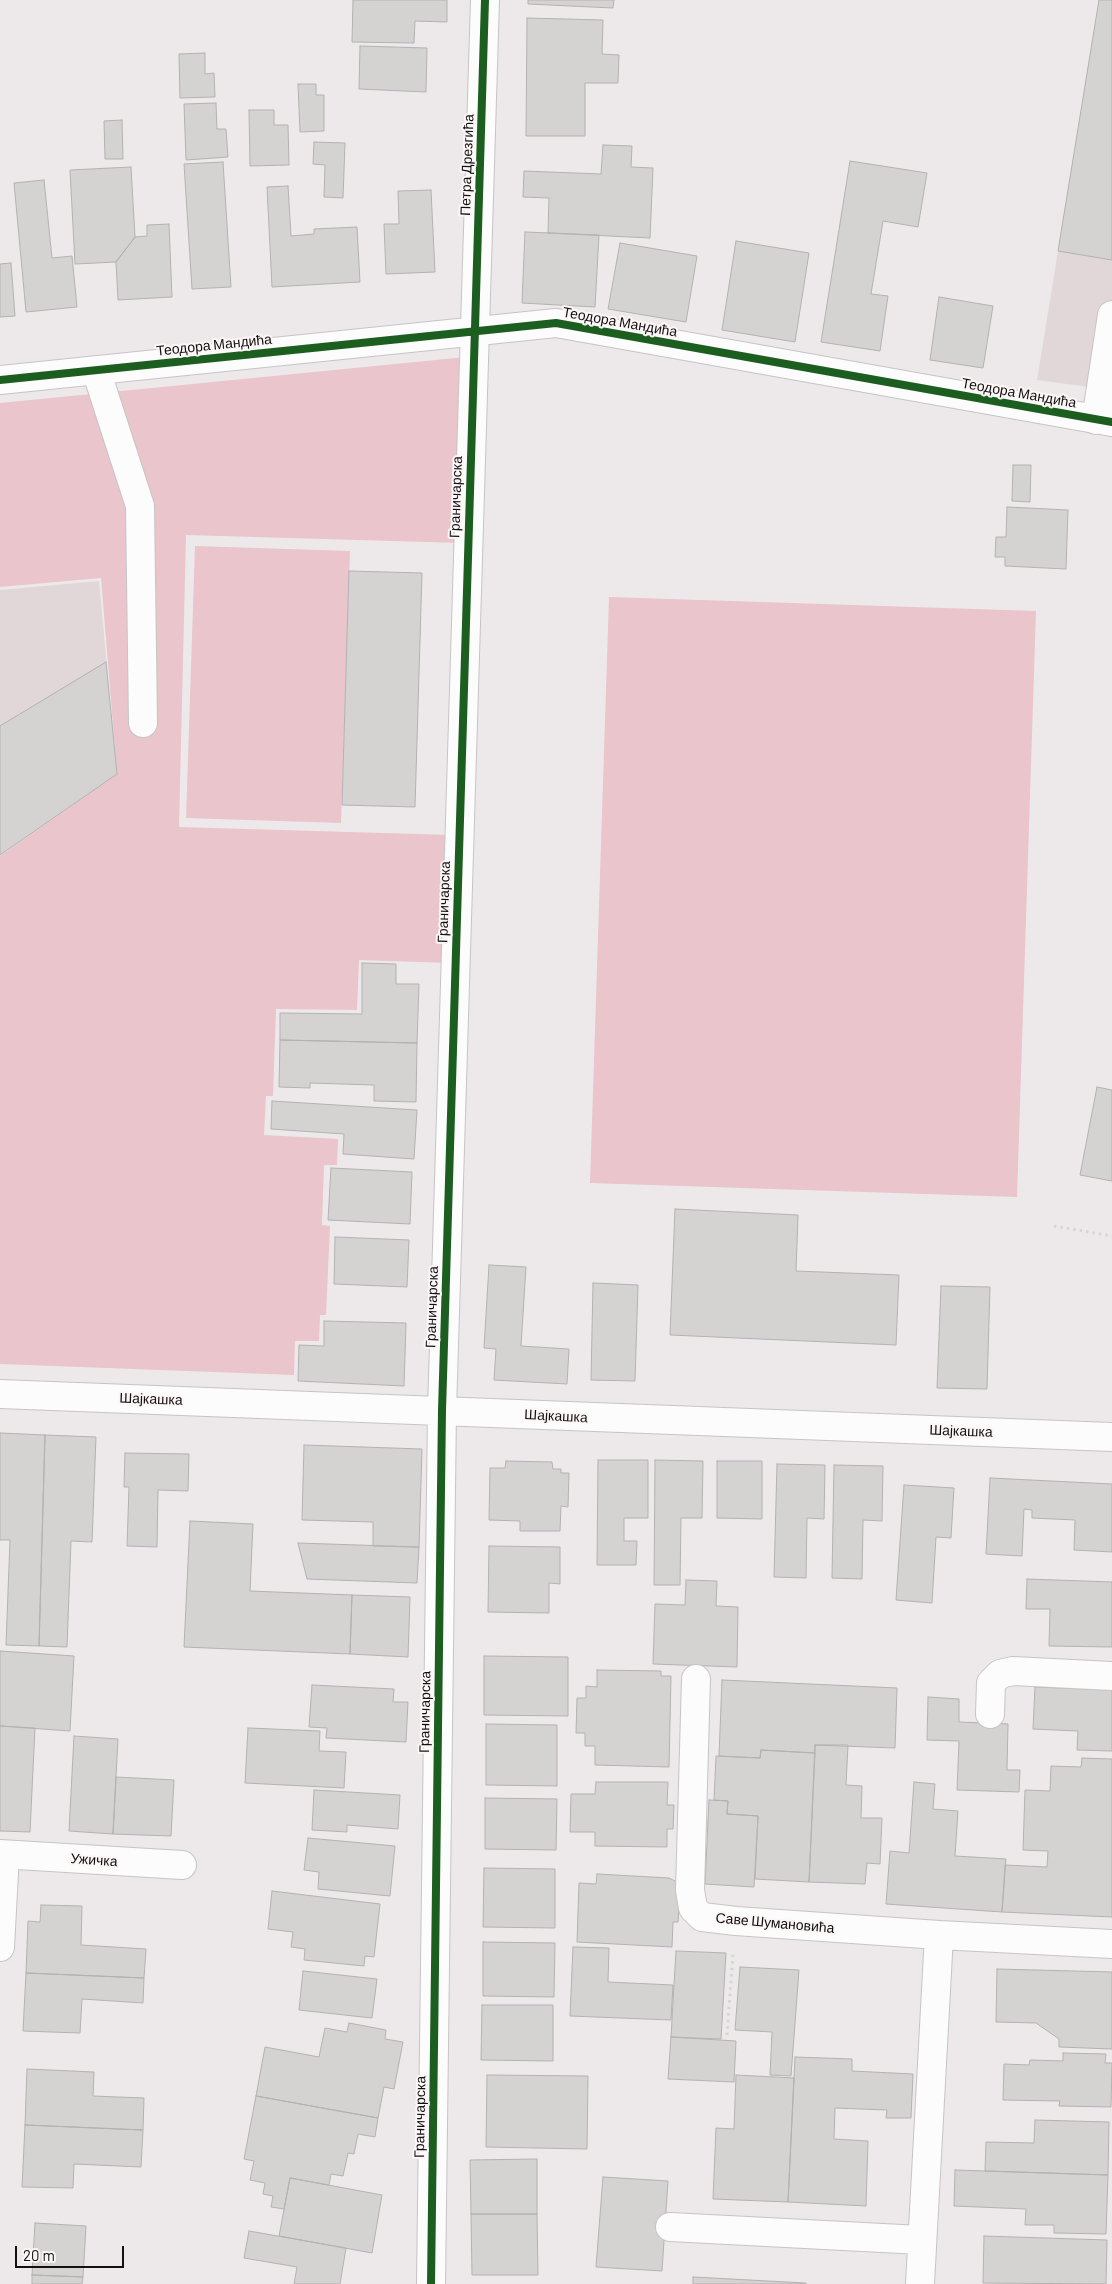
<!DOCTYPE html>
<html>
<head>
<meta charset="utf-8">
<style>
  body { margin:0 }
  #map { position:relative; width:1112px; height:2284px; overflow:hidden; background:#ede9ea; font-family:Barlow,sans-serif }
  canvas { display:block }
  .scale { position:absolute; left:15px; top:2246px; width:109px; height:22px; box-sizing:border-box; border:2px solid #121011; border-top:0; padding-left:6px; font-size:15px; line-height:18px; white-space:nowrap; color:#121011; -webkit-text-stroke:4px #fcf6f7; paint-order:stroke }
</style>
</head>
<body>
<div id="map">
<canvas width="1112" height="2284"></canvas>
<div class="scale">20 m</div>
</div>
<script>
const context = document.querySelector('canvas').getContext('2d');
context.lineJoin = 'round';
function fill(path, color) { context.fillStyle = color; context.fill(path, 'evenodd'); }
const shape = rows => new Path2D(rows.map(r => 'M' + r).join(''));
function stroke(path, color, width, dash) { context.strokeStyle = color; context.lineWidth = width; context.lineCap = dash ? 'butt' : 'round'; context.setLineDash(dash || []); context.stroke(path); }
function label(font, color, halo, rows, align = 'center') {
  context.font = font + ' Barlow,sans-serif'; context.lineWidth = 4; context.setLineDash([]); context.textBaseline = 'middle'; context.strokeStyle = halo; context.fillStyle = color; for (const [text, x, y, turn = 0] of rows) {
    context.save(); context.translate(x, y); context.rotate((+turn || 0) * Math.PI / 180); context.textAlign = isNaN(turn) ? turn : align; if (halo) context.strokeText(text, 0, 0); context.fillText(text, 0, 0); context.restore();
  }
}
fill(shape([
  [1099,0,1112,0,1112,390,1037,380],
  [99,581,117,774,0,855,0,590]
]), '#e1d7d8');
fill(shape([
  [466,357,461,543,186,535,179,827,451,835,449,963,359,960,357,1010,276,1009,273,1096,266,1096,264,1135,338,1139,337,1165,324,1165,322,1225,330,1226,326,1315,320,1315,319,1341,295,1341,294,1375,0,1364,0,856,117,774,101,578,0,587,0,403],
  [195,546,350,551,341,823,186,818],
  [609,597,1036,611,1017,1197,590,1183]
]), '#eac5cc');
const building = shape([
  [353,0,447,0,447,22,415,21,414,43,352,42,353,0],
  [528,0,614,0,613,8,528,4,528,0],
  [1099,0,1112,0,1112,260,1058,251,1099,0],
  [527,18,603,20,602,54,619,55,618,83,585,83,585,136,526,136,527,18],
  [360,46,427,48,426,92,359,89,360,46],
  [205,53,205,74,214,73,215,97,180,98,179,54,205,53],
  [298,84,316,84,316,95,324,95,324,131,300,132,298,84],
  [216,103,217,129,226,129,228,157,186,160,184,104,216,103],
  [249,110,274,110,274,125,288,125,289,165,250,166,249,110],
  [122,120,123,159,105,159,104,121,122,120],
  [314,142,345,143,343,198,324,197,325,165,313,164,314,142],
  [603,145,632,146,631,167,653,168,650,238,548,233,549,198,523,197,524,171,601,174,603,145],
  [850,161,927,173,918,227,883,221,871,294,888,296,880,351,821,342,850,161],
  [223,162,231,287,192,289,184,164,223,162],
  [131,167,135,237,116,262,75,264,70,170,131,167],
  [44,180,52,258,72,256,77,307,26,312,14,183,44,180],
  [288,186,291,236,314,234,314,229,357,227,360,282,272,287,267,187,288,186],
  [431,190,435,272,386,274,384,224,399,224,398,191,431,190],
  [169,224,172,297,118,300,116,262,135,237,147,236,147,225,169,224],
  [525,232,599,235,595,307,522,303,525,232],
  [736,241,809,253,795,342,722,330,736,241],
  [620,243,697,256,686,322,608,309,620,243],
  [11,263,15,316,0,317,0,264,11,263],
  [939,297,993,306,983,368,930,360,939,297],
  [1013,465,1031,465,1030,502,1012,501,1013,465],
  [1007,507,1068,510,1066,569,1005,566,1005,557,995,557,996,537,1006,537,1007,507],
  [349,571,422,573,415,807,342,805,349,571],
  [106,662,117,774,0,855,0,726,106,662],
  [362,963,396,964,396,984,419,984,417,1043,280,1040,280,1013,362,1014,362,963],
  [280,1040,417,1043,416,1102,374,1101,374,1085,310,1083,310,1088,279,1087,280,1040],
  [1097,1087,1112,1090,1112,1181,1080,1175,1097,1087],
  [272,1101,417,1110,414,1159,343,1154,344,1134,271,1129,272,1101],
  [331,1168,412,1172,410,1224,328,1220,331,1168],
  [675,1209,798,1215,796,1271,899,1275,896,1345,670,1335,675,1209],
  [335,1237,409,1240,407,1287,334,1284,335,1237],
  [489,1265,526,1267,521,1346,569,1349,567,1384,494,1380,496,1349,484,1348,489,1265],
  [593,1283,638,1285,635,1381,591,1380,593,1283],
  [941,1286,990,1287,987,1389,937,1388,941,1286],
  [324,1321,406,1323,404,1386,298,1381,299,1345,324,1346,324,1321],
  [0,1433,45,1435,39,1646,6,1645,10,1540,0,1540,0,1433],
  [45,1435,96,1437,92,1542,71,1541,67,1647,39,1646,45,1435],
  [304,1445,422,1449,419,1547,373,1546,373,1522,302,1520,304,1445],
  [125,1453,189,1454,188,1491,158,1490,157,1547,127,1546,129,1487,124,1487,125,1453],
  [598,1460,648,1460,648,1518,624,1518,624,1541,637,1541,636,1565,597,1565,598,1460],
  [655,1460,703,1461,702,1518,681,1518,680,1585,654,1585,655,1460],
  [506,1461,552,1462,553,1469,561,1469,561,1473,569,1473,568,1507,561,1506,560,1531,520,1531,520,1521,489,1520,490,1468,505,1468,506,1461],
  [717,1461,762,1461,762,1519,717,1518,717,1461],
  [777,1464,825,1465,824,1519,807,1518,806,1578,774,1577,777,1464],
  [834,1465,883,1466,882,1521,863,1520,862,1579,832,1578,834,1465],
  [990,1478,1112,1484,1112,1552,1074,1550,1075,1520,1032,1518,1032,1510,1024,1509,1022,1556,986,1554,990,1478],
  [904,1485,954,1488,951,1538,936,1537,932,1603,896,1600,904,1485],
  [190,1521,253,1524,250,1591,352,1595,350,1654,184,1647,190,1521],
  [298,1543,419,1547,417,1583,307,1579,298,1543],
  [489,1546,560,1547,560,1584,549,1583,549,1613,488,1612,489,1546],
  [1027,1579,1112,1582,1112,1647,1049,1646,1050,1609,1026,1609,1027,1579],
  [686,1580,717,1581,716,1606,738,1607,737,1667,653,1664,655,1604,685,1605,686,1580],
  [352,1595,410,1597,408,1657,350,1654,352,1595],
  [0,1651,74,1656,70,1731,0,1726,0,1651],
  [484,1656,568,1657,568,1716,484,1715,484,1656],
  [597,1670,661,1671,661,1676,671,1676,669,1767,595,1765,595,1746,585,1746,585,1733,576,1733,577,1698,586,1698,586,1686,597,1687,597,1670],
  [722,1680,897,1688,895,1748,815,1745,815,1753,761,1750,760,1758,719,1756,722,1680],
  [312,1685,394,1689,393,1702,408,1702,406,1742,326,1738,327,1728,309,1727,312,1685],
  [1035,1687,1112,1690,1112,1751,1077,1750,1078,1731,1033,1729,1035,1687],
  [928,1697,959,1699,959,1722,1008,1724,1007,1770,1020,1770,1019,1792,957,1790,959,1741,927,1740,928,1697],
  [486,1724,557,1725,557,1786,486,1785,486,1724],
  [0,1726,35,1728,30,1832,0,1831,0,1726],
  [248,1728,320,1731,319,1751,346,1752,344,1788,245,1783,248,1728],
  [74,1736,118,1739,113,1834,69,1831,74,1736],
  [815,1745,848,1745,846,1785,862,1786,861,1818,882,1818,880,1864,867,1863,865,1884,809,1882,815,1745],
  [761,1750,815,1753,809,1882,755,1879,758,1816,727,1814,728,1801,714,1800,716,1756,760,1758,761,1750],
  [1082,1758,1112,1759,1112,1917,1002,1912,1005,1865,1047,1867,1048,1851,1023,1850,1025,1790,1050,1791,1051,1766,1081,1767,1082,1758],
  [116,1777,174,1780,171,1836,113,1834,116,1777],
  [596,1782,668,1782,667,1805,674,1805,673,1829,667,1829,667,1847,595,1846,595,1832,570,1832,571,1794,595,1794,596,1782],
  [914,1782,935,1784,933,1809,958,1811,955,1856,1006,1859,1002,1912,886,1904,890,1851,909,1853,914,1782],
  [314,1790,400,1795,398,1829,347,1825,347,1832,312,1830,314,1790],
  [485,1798,557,1799,556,1850,485,1849,485,1798],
  [709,1800,728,1801,727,1814,758,1816,754,1887,705,1884,709,1800],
  [308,1838,395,1846,390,1896,318,1889,319,1872,304,1870,308,1838],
  [484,1868,555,1869,555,1928,483,1927,484,1868],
  [597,1874,669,1878,677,1882,680,1891,678,1922,673,1922,672,1947,577,1942,579,1883,596,1884,597,1874],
  [272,1891,380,1904,374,1957,365,1956,364,1966,304,1960,305,1949,291,1947,293,1932,268,1929,272,1891],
  [41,1905,82,1906,81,1945,146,1949,144,1978,26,1973,28,1921,40,1922,41,1905],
  [483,1942,555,1943,554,1997,483,1996,483,1942],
  [573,1947,609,1948,608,1982,673,1985,671,2020,570,2016,573,1947],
  [676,1951,726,1953,721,2039,671,2037,676,1951],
  [740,1967,799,1970,791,2076,770,2075,772,2032,735,2030,740,1967],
  [997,1969,1112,1972,1112,2049,1059,2047,1059,2039,1036,2023,996,2022,997,1969],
  [303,1971,377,1979,372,2018,299,2010,303,1971],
  [26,1973,144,1978,143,2003,82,1999,80,2033,23,2031,26,1973],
  [482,2005,553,2005,553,2061,481,2060,482,2005],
  [349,2023,386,2030,385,2039,403,2042,394,2089,384,2087,378,2118,256,2096,265,2047,319,2057,325,2028,347,2032,349,2023],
  [671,2037,736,2041,734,2082,668,2079,671,2037],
  [1063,2053,1106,2054,1105,2063,1112,2063,1111,2107,1059,2106,1060,2101,1003,2100,1004,2064,1029,2065,1030,2060,1063,2061,1063,2053],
  [795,2057,852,2059,852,2071,913,2074,911,2118,886,2118,887,2110,835,2108,834,2139,868,2141,866,2206,788,2202,795,2057],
  [27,2069,94,2072,93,2096,144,2098,143,2130,25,2125,27,2069],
  [487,2075,588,2076,587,2149,486,2147,487,2075],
  [736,2075,794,2078,788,2202,713,2199,716,2128,734,2129,736,2075],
  [256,2096,378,2118,375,2137,358,2134,354,2154,348,2153,343,2176,331,2174,329,2185,290,2178,284,2209,271,2207,273,2196,263,2194,265,2183,250,2180,254,2161,244,2159,256,2096],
  [1035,2120,1109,2122,1108,2175,985,2171,986,2142,1034,2143,1035,2120],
  [25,2125,143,2130,141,2167,74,2164,73,2188,22,2187,25,2125],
  [537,2159,537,2214,471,2214,470,2160,537,2159],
  [955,2170,1108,2175,1106,2234,1054,2233,1054,2225,1025,2225,1026,2209,954,2206,955,2170],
  [603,2177,668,2181,662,2271,596,2267,603,2177],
  [290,2178,382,2195,372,2253,279,2236,290,2178],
  [471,2214,537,2214,538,2275,472,2275,471,2214],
  [35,2223,86,2226,83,2277,32,2275,35,2223],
  [249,2231,346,2248,340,2284,294,2284,297,2267,244,2258,249,2231],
  [984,2236,1107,2240,1106,2284,983,2283,984,2236],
  [32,2275,83,2277,82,2284,32,2284,32,2275],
  [693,2277,806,2283,806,2284,693,2284,693,2277]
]);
fill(building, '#d5d2d2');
stroke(building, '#b4b1b2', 1);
const minor = shape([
  [96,370,140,506,143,723],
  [0,380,556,323,1112,422],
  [1096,420,1112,315],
  [0,1394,1112,1437],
  [696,1679,690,1890,693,1908,702,1917,736,1921,939,1935],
  [990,1714,991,1683,1000,1674,1013,1671,1112,1676],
  [0,1854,182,1865],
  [0,1947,5,1855],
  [670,2227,921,2240],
  [431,2284,442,1410,485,0],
  [920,2284,939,1935,1112,1944]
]);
stroke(minor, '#c7c4c5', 30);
stroke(shape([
  [1054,1226,1112,1236],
  [727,2035,733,1954]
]), '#d6d5d6', 3, [2.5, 4]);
stroke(minor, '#fcfcfc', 28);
stroke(shape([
  [0,380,556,323,1112,422],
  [431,2284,442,1410,485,0]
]), '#1b5e20', 8);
label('14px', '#121011', '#fcf6f7', [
  ["Петра Дрезгића",467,165,-88],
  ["Теодора Мандића",620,322,10],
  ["Теодора Мандића",214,345,-6],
  ["Теодора Мандића",1019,393,10],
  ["Граничарска",456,497,-88],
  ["Граничарска",444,902,-88],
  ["Граничарска",432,1307,-88],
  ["Шајкашка",151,1399,2],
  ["Шајкашка",556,1416,3],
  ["Шајкашка",961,1431,2],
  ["Граничарска",425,1712,-89],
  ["Ужичка",94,1860,4],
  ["Саве Шумановића",775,1923,5],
  ["Граничарска",420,2117,-89]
]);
</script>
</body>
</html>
